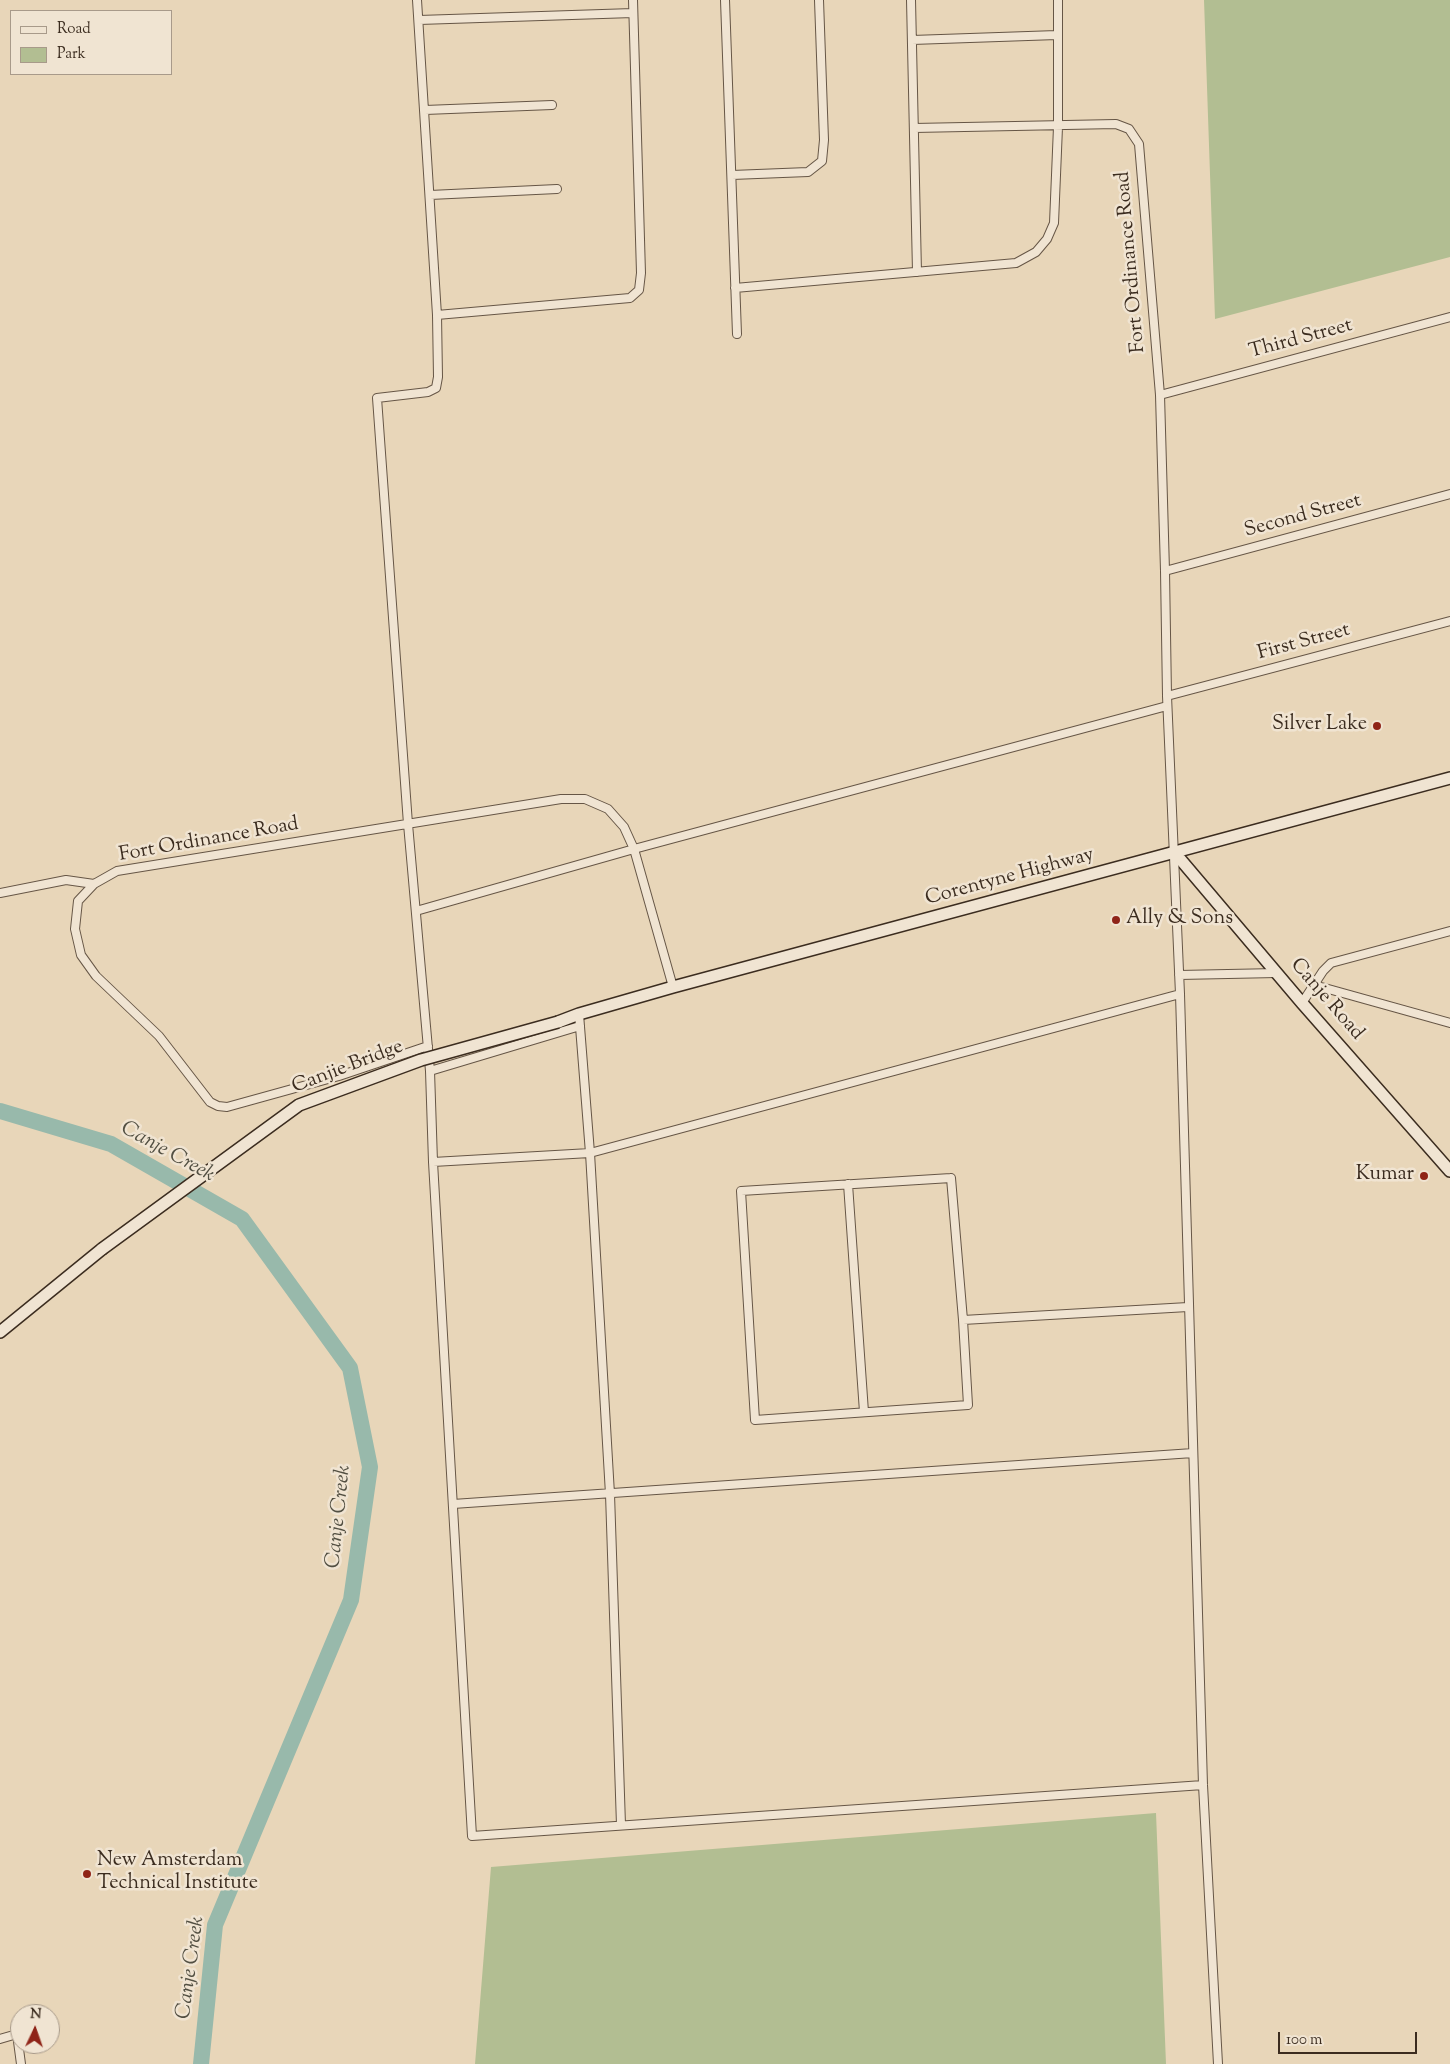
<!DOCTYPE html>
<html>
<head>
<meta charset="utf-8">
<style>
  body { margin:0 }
  #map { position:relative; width:1450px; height:2064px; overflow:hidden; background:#e8d6b9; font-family:"Sorts Mill Goudy",serif }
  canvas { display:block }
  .legend { position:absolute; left:10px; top:10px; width:162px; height:65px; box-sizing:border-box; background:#f0e4d2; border:1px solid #a89a8a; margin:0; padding:6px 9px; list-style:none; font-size:15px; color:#3b2c1f }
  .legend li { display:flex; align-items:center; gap:10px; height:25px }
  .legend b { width:25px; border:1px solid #a89a8a }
  .north { position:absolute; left:10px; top:2004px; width:50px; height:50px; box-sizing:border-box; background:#f0e4d2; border:1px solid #a89a8a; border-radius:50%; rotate:3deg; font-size:14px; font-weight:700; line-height:20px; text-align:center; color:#3b2c1f }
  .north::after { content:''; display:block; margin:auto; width:18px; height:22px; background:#8f2418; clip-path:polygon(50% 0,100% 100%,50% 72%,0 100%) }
  .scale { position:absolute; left:1278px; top:2032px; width:139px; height:22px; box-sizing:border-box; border:2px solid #3b2c1f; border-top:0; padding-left:6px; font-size:15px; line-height:18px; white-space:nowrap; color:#3b2c1f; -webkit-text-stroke:4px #f0e4d2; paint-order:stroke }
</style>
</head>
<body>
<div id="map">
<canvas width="1450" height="2064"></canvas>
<ul class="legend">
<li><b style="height:6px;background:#f0e4d2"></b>Road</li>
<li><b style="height:14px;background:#b2be92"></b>Park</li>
</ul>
<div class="north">N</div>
<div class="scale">100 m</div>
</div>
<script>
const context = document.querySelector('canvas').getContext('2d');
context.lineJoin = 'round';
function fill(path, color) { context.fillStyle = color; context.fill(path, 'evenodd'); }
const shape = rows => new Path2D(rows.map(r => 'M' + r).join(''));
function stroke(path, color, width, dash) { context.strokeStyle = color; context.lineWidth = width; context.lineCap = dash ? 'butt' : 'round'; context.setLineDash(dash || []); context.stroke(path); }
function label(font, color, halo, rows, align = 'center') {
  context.font = font + ' "Sorts Mill Goudy",serif'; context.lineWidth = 5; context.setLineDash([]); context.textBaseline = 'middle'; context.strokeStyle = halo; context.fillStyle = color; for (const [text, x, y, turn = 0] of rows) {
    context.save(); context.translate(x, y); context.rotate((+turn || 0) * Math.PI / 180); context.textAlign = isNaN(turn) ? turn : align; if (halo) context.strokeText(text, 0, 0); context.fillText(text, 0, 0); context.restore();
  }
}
fill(shape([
  [1204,0,1450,0,1450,257,1215,319],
  [1156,1813,1166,2064,475,2064,491,1867]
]), '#b2be92');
stroke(shape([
  [0,1111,111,1144,242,1219,350,1368,370,1467,351,1600,215,1925,201,2064]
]), '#98b9ab', 16);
const street = shape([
  [417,0,437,315,438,377,436,388,428,392,377,398,408,824,430,1071,433,1162,472,1836,1203,1785],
  [725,0,737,334],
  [911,0,917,272],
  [419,20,633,13],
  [912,40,1057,35],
  [425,110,552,105],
  [914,128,1116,124,1129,129,1139,144,1160,395,1165,571,1167,696,1180,994,1203,1785,1218,2064],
  [732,175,808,172,822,161,824,140,819,0],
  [430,195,557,189],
  [735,288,1016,263,1036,252,1047,239,1054,223,1058,127,1058,0],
  [437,315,630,298,639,290,641,273,633,0],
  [1160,395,1450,317],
  [1165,571,1450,494],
  [1167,696,1450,621],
  [0,893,66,880,94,884],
  [416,911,634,849,1167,706],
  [1179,975,1277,973],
  [1314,985,1450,1023],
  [1302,1003,1323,971,1331,963,1450,931],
  [579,1014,590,1153,610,1494,621,1825],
  [428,1046,339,1076,227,1107,218,1106,210,1102,159,1036,96,976,81,955,75,929,78,901,94,884,117,871,561,799,585,799,608,809,624,827,634,849,673,987],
  [430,1071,580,1026],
  [433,1162,590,1153,1180,994],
  [951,1178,963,1320,968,1405,755,1420,741,1191,951,1178],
  [848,1184,864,1412],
  [963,1320,1188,1307],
  [453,1504,1193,1453],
  [0,2039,17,2034,21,2064]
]);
const secondary = shape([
  [1175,853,1302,1003,1450,1171],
  [558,1022,579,1014,673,987,1450,778],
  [0,1332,102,1249]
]);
stroke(street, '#665646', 10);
stroke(secondary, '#3b2c1f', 14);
stroke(street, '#f0e4d2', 8);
stroke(secondary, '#f0e4d2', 11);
const secondaryBridge = shape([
  [102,1249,299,1105,421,1060,558,1022]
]);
stroke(secondaryBridge, '#3b2c1f', 14, []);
stroke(secondaryBridge, '#f0e4d2', 11);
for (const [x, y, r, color] of [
  [1377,726,5,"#8f2418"],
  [1116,920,5,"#8f2418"],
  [1424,1176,5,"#8f2418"],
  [87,1874,5,"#8f2418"]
]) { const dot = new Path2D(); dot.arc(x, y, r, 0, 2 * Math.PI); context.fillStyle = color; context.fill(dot); stroke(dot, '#f0e4d2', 2); }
label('20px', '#3b2c1f', '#f0e4d2', [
  ["Fort Ordinance Road",1132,262,-95],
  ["Third Street",1301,340,-15],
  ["Second Street",1303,517,-15],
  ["First Street",1304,643,-15],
  ["Fort Ordinance Road",209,841,-10],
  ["Corentyne Highway",1010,878,-15],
  ["Canje Road",1326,1000,49],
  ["Canjie Bridge",348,1068,-21]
]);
label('20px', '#3b2c1f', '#f0e4d2', [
  ["Silver Lake",1367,726],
  ["Ally & Sons",1126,920,"left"],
  ["Kumar",1414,1176],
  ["New Amsterdam",97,1862,"left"],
  ["Technical Institute",97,1885,"left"]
], 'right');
label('italic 21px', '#524f42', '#f0e4d2', [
  ["Canje Creek",167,1153,29],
  ["Canje Creek",340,1517,-84],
  ["Canje Creek",192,1968,-82]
]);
</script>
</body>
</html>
